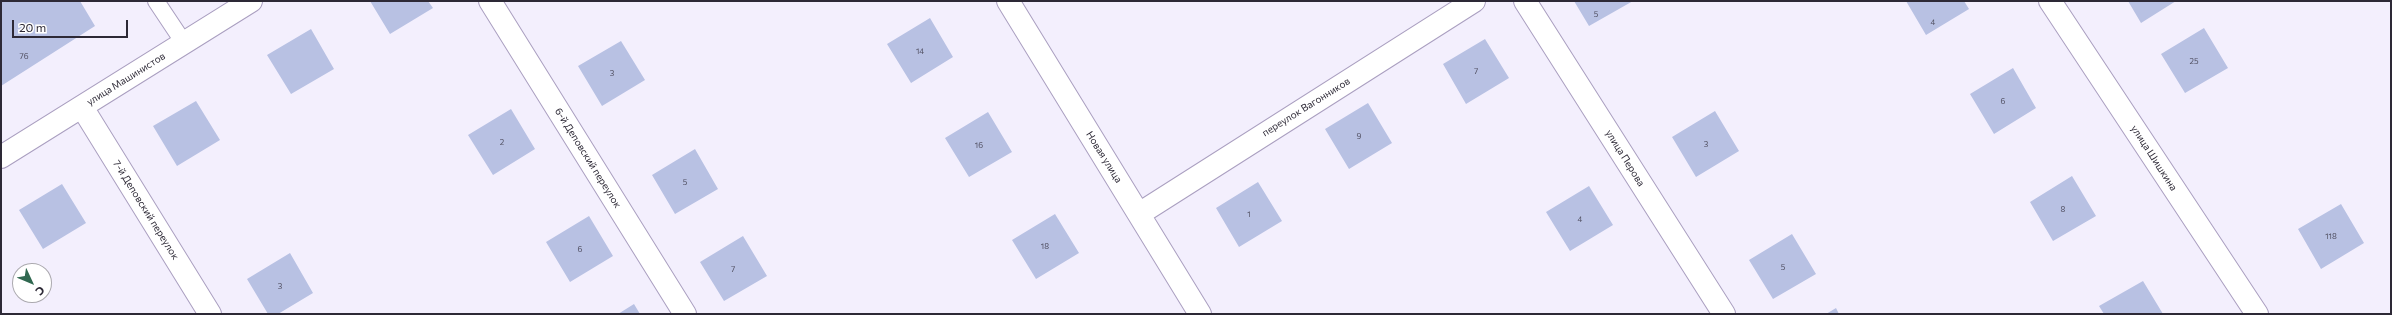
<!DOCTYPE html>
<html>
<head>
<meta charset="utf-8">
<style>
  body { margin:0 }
  #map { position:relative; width:2392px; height:315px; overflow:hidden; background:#f3effd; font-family:Commissioner,sans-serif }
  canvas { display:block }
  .frame { position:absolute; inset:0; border:2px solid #2d2936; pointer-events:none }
  .north { position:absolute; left:12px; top:263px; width:40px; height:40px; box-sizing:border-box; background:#fff; border:1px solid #aba9af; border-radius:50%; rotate:134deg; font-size:11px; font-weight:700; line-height:16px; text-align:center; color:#2d2936 }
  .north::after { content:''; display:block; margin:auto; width:14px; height:18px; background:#306850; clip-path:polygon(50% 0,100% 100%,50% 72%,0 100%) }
  .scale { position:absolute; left:12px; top:20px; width:116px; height:18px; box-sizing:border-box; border:2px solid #2d2936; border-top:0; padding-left:5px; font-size:12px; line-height:14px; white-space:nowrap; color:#2d2936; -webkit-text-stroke:3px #fff; paint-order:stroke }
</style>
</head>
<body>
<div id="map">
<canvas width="2392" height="315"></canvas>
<div class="frame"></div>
<div class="north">С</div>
<div class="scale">20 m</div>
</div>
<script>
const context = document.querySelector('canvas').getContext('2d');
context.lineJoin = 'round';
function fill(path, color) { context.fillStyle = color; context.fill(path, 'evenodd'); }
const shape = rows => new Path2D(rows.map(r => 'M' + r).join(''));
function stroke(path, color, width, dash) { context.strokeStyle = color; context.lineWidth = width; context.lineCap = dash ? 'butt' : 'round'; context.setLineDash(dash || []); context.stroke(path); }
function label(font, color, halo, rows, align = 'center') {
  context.font = font + ' Commissioner,sans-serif'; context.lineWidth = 3; context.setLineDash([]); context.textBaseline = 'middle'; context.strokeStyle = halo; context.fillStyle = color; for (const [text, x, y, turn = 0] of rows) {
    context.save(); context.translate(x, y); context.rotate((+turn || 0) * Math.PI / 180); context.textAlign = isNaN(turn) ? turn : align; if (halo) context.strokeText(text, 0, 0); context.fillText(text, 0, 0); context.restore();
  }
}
fill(shape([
  [1,1,80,1,95,26,1,86],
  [370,1,428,1,433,8,390,34],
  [1574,1,1633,1,1589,26],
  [1906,1,1964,1,1969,9,1926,35],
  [2128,1,2176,1,2141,23],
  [930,18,953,57,911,83,887,44],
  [2204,28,2228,68,2185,93,2161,54],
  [311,29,334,69,291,94,267,55],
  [1485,39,1509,78,1466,104,1443,64],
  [621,41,645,80,602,106,578,66],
  [2013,68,2036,108,1994,134,1970,94],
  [196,101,220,140,177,166,153,126],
  [1368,103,1392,143,1349,169,1325,129],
  [511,109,535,149,493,175,468,135],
  [1715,111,1739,151,1696,177,1672,137],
  [988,112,1012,152,969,177,945,138],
  [695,149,718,189,675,214,652,175],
  [2072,176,2096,216,2053,241,2030,202],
  [1258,182,1282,221,1239,247,1216,208],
  [62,184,86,223,43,249,19,210],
  [1589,186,1613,225,1570,251,1546,212],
  [2341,204,2364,243,2321,269,2298,229],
  [1055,214,1079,253,1036,279,1012,240],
  [589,216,613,256,570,282,546,242],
  [1792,234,1816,274,1773,299,1749,260],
  [743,236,767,276,724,301,700,262],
  [290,253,313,293,278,314,268,314,247,279],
  [2143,281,2163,314,2104,314,2099,306],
  [634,304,640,314,618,314],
  [1836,308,1839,314,1826,314]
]), '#b8c1e3');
const lane = shape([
  [156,1,184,43]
]);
const street = shape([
  [490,1,685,314],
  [1008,1,1200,314],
  [1525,1,1724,314],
  [2050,1,2257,314],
  [82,107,210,314],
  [1,157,251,1],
  [1139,214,1474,1]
]);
stroke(lane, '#aa9fc0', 18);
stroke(street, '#aa9fc0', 24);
stroke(lane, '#fff', 16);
stroke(street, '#fff', 22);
label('8px', '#504f61', null, [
  ["5",1596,14],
  ["4",1933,22],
  ["14",920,51],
  ["76",24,56],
  ["25",2194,61],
  ["7",1476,71],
  ["3",612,73],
  ["6",2003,101],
  ["9",1359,136],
  ["2",502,142],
  ["3",1706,144],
  ["16",979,145],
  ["5",685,182],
  ["8",2063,209],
  ["1",1249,214],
  ["4",1580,219],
  ["118",2331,236],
  ["18",1045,246],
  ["6",580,249],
  ["5",1783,267],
  ["7",733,269],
  ["3",280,286]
]);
label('10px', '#2d2936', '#fff', [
  ["улица Машинистов",126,79,-32],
  ["переулок Вагонников",1306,107,-32],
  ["Новая улица",1104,157,58],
  ["6-й Деповский переулок",588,158,58],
  ["улица Перова",1625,158,58],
  ["улица Шишкина",2154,158,57],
  ["7-й Деповский переулок",146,210,58]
]);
</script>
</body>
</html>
